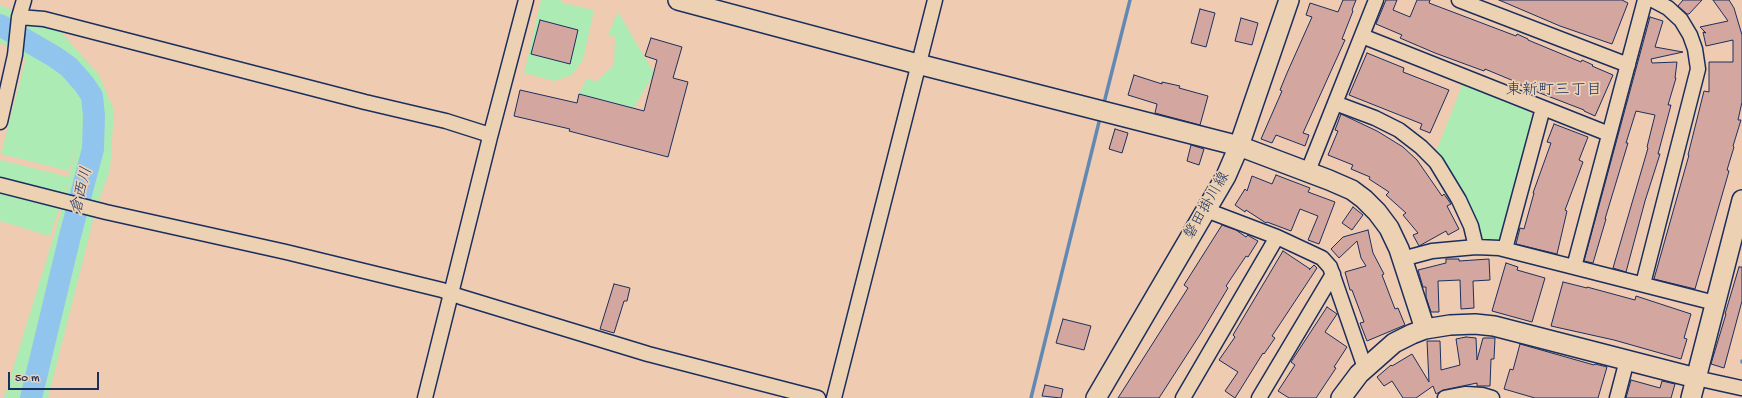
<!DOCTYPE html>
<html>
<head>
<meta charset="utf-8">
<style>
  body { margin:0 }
  #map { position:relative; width:1742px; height:398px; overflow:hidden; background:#efcbb1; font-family:"Gochi Hand",sans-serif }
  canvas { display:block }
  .scale { position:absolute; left:8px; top:372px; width:91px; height:18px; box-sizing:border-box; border:2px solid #1b2f5e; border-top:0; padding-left:5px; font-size:12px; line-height:14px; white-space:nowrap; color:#1b2f5e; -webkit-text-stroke:3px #ecd1b3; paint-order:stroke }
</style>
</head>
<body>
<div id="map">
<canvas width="1742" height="398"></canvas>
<div class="scale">50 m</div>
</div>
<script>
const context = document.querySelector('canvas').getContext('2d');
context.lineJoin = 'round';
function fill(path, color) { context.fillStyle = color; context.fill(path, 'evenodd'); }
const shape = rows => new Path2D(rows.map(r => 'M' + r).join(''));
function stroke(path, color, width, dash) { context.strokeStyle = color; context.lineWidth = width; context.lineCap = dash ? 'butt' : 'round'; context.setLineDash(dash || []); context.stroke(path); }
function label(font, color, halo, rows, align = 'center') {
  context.font = font + ' "Gochi Hand","Klee One",sans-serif'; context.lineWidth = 3.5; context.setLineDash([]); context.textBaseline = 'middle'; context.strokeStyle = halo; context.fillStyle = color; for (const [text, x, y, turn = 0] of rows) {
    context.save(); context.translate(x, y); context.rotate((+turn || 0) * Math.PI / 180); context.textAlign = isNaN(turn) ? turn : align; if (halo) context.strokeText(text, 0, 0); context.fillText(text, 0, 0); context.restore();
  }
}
fill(shape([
  [541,0,562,0,562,3,594,10,583,60,572,75,554,81,524,73],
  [0,5,59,30,99,75,114,110,110,170,97,205,48,398,4,398,63,206,68,182,50,236,0,221,0,160,69,177,77,142,69,171,1,154,26,58,12,48,0,43],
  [618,12,654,73,634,108,579,94,587,78,596,82,614,65,615,37,608,35],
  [1463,83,1528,109,1533,117,1503,236,1495,242,1483,239,1463,192,1436,152]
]), '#acebb3');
stroke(shape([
  [1104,103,1130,0],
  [1742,362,1742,361],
  [1031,398,1099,122]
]), '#6289b4', 3.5);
stroke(shape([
  [0,25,55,57,69,67,84,84,92,96,94,116,93,149,70,236,31,398]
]), '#91c5ee', 22);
const building = shape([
  [1343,0,1356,0,1352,10,1353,11,1342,39,1345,40,1303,133,1309,135,1305,146,1276,135,1272,143,1261,139,1282,91,1280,90,1287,73,1312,17,1306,15,1310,3,1338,12,1343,0],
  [1386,0,1397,0,1393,10,1410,17,1417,0,1430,0,1429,3,1516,36,1517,34,1528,39,1528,40,1581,62,1582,60,1593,65,1592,66,1613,75,1595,116,1584,111,1584,110,1532,90,1521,86,1521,84,1485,69,1484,71,1435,53,1400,38,1402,35,1376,24,1386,0],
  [1499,0,1622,0,1628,3,1612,44,1560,26,1499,0],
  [1683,0,1702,0,1689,14,1687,14,1678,6,1683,0],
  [1713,0,1729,0,1734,8,1742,35,1742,102,1738,120,1741,120,1733,146,1734,147,1727,170,1729,171,1695,289,1654,279,1689,155,1688,155,1704,91,1709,92,1709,62,1733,62,1733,40,1706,46,1703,32,1706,33,1700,27,1728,21,1713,0],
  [1200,9,1215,13,1206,47,1191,43,1200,9],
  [1650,17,1663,21,1655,47,1683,52,1651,59,1652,63,1677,62,1675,78,1676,78,1668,105,1671,105,1658,154,1660,154,1645,201,1626,272,1613,268,1648,148,1647,147,1655,115,1636,111,1626,143,1628,143,1605,219,1606,219,1593,263,1584,261,1650,17],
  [1241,18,1258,23,1252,45,1235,41,1241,18],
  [540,20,578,30,570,64,531,54,540,20],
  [651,38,682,47,673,78,688,82,668,157,569,131,570,129,514,116,520,90,577,103,579,94,644,111,657,60,645,56,651,38],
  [1367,53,1404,68,1403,72,1449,90,1430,133,1420,129,1422,124,1349,95,1367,53],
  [1134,75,1162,84,1162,82,1180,86,1179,88,1208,96,1200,125,1155,113,1157,104,1128,95,1134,75],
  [1341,114,1377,131,1403,147,1417,160,1442,196,1444,194,1451,204,1447,206,1459,229,1448,235,1446,231,1419,246,1413,235,1418,233,1403,215,1406,213,1386,195,1389,192,1369,179,1370,177,1351,169,1353,165,1328,155,1338,131,1335,130,1341,114],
  [1554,124,1588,137,1579,160,1583,162,1565,210,1567,211,1557,254,1516,244,1520,228,1524,229,1534,193,1533,193,1551,143,1547,142,1554,124],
  [1115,129,1128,133,1122,153,1109,149,1115,129],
  [1191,145,1204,149,1199,165,1187,161,1191,145],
  [1276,175,1310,188,1308,192,1335,202,1319,244,1308,240,1318,216,1300,209,1291,231,1267,222,1266,223,1246,210,1245,212,1235,205,1245,189,1247,191,1252,176,1272,184,1276,175],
  [1353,207,1363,215,1352,230,1342,223,1353,207],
  [1222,225,1236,230,1246,237,1248,235,1249,236,1258,241,1248,257,1246,256,1226,286,1228,288,1201,333,1159,398,1118,398,1188,288,1184,285,1222,225],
  [1368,230,1373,253,1384,274,1382,275,1395,309,1398,308,1405,325,1367,341,1360,323,1364,322,1352,290,1350,290,1345,272,1366,266,1361,258,1357,241,1339,258,1331,249,1343,237,1368,230],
  [1283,251,1310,269,1309,270,1314,265,1317,268,1272,336,1275,338,1264,354,1263,353,1235,398,1225,391,1238,372,1219,360,1235,337,1233,335,1283,251],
  [1446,259,1459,259,1459,261,1489,259,1490,280,1473,281,1474,308,1461,309,1460,280,1438,281,1439,312,1431,312,1426,297,1426,287,1423,287,1418,270,1446,263,1446,259],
  [1506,263,1518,267,1517,270,1545,278,1532,322,1492,311,1506,263],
  [1739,267,1742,267,1742,301,1724,368,1711,364,1726,314,1725,314,1739,267],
  [1563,282,1587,288,1587,287,1635,300,1636,296,1691,314,1684,338,1687,339,1681,359,1614,340,1551,326,1563,282],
  [614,284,630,288,627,301,624,301,614,333,600,329,614,284],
  [1327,307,1337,314,1325,332,1347,347,1334,367,1336,368,1316,398,1289,398,1278,391,1295,365,1291,362,1327,307],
  [1063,319,1091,326,1084,350,1056,343,1063,319],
  [1466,337,1476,338,1477,360,1483,338,1495,338,1494,359,1491,359,1490,386,1477,386,1477,383,1443,390,1436,394,1433,386,1416,398,1403,398,1392,381,1384,386,1377,377,1391,365,1392,366,1412,354,1429,382,1427,341,1440,341,1441,370,1460,365,1456,339,1466,337],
  [1520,344,1594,365,1595,364,1607,367,1598,398,1535,398,1504,389,1510,369,1513,370,1520,344],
  [1631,380,1660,388,1662,381,1675,384,1671,398,1626,398,1631,380],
  [1045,385,1063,389,1061,398,1042,396,1045,385]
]);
fill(building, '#d3a79f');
stroke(building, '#1b2f5e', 1);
const street = shape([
  [1459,0,1628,65],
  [19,17,44,19,365,102,446,121,490,135],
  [1362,36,1609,134],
  [1335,103,1375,118,1399,130,1421,147,1436,162,1459,200,1471,226,1476,247],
  [0,122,15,55,19,17,24,0],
  [1308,171,1376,0],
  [0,185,106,212,286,252,442,290,461,297,648,354,818,398],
  [1206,210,1277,237,1322,258,1330,267,1365,368],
  [1505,249,1543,108],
  [1402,259,1432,251,1476,247,1499,248,1715,303],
  [1574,267,1645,0],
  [1643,284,1698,69,1695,49,1690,35,1681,20,1668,8,1653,0],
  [1696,378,1741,388],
  [425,398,490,137,526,0],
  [834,398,935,0],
  [1183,398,1277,237],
  [1259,398,1333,274],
  [1445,398,1466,394,1482,395,1492,398],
  [1617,398,1627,360]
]);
const secondary = shape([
  [678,0,910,62,1239,146,1329,180,1352,190,1364,199,1377,212,1389,228,1399,249,1425,329],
  [1096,398,1226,176,1239,146,1289,0],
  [1341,398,1359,374,1394,343,1412,334,1425,329,1450,325,1475,324,1494,326,1696,378],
  [1691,398,1742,200]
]);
stroke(street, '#1b2f5e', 17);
stroke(secondary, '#1b2f5e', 22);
stroke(street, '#ecd1b3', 14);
stroke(secondary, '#ecd1b3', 19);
label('15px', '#1b2f5e', '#ecd1b3', [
  ["磐田掛川線",1208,206,-60]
]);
label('16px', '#1b2f5e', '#ecd1b3', [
  ["東新町三丁目",1554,92]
]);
label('italic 16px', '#273e6c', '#ecd1b3', [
  ["倉西川",83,191,-76]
]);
</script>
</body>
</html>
